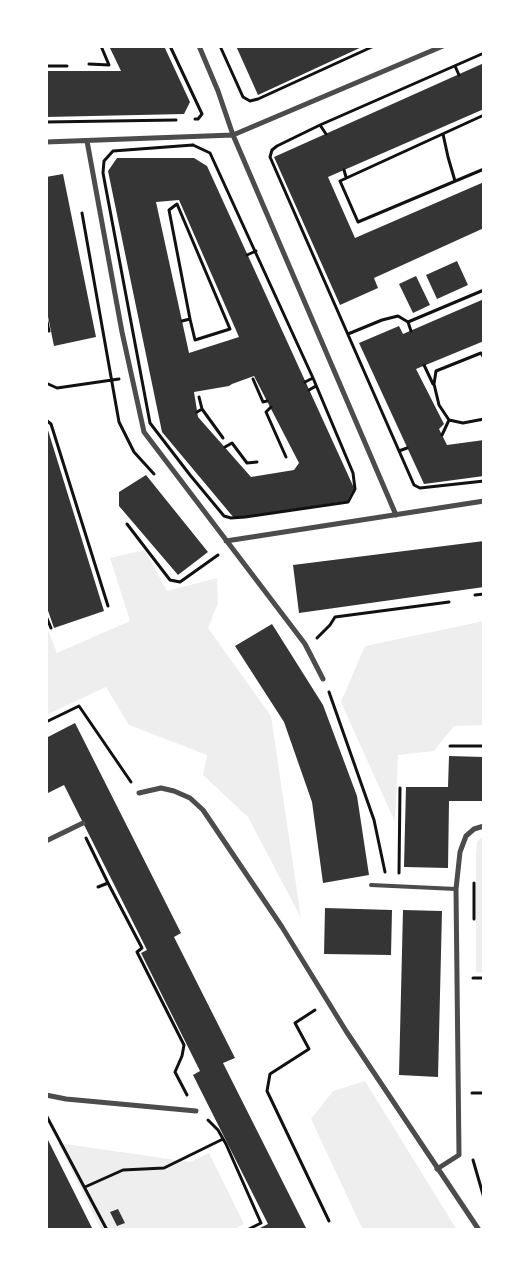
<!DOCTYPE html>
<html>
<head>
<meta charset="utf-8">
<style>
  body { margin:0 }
  #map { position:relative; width:530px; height:1276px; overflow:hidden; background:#fff; font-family:"Fira Sans",sans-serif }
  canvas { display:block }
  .frame { position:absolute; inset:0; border:48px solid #fff; pointer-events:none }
</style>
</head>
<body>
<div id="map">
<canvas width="530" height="1276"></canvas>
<div class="frame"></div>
</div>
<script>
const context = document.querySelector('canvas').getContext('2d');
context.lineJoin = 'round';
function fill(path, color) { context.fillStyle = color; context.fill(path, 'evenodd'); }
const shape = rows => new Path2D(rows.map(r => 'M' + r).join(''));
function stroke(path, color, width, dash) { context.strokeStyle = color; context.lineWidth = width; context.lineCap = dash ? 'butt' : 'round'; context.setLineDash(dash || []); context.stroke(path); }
fill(shape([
  [145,550,167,591,217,578,218,603,208,628,271,716,301,918,248,817,203,775,207,755,129,725,106,687,46,715,46,625,57,653,130,621,110,558],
  [484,621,484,725,454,726,434,751,398,755,395,822,341,702,365,646],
  [484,835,484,973,476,972,476,856,477,842],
  [365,1081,457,1230,363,1230,311,1119,333,1091],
  [58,1143,190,1162,209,1153,244,1224,233,1230,101,1230]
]), '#eee');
fill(shape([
  [109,46,164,46,190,102,184,114,46,117,46,71,121,71],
  [236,46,364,46,258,95],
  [484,63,484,109,328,177,355,238,484,182,484,228,374,278,378,288,340,305,274,157],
  [117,158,194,158,207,166,354,488,347,501,234,518,162,432,108,171],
  [179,200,239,337,189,353,156,202],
  [254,376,299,463,294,470,251,477,198,417,194,392,229,386,232,384],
  [63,174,96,337,54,346,46,307,46,177],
  [457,261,468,285,437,299,426,275],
  [416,276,430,305,413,313,399,284],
  [484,299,484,341,416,369,444,424,439,429,447,445,484,440,484,476,424,484,359,343,399,326,403,334],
  [47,427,104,611,54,628,46,605],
  [146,475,208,552,178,575,119,506,119,492],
  [484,541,484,587,299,613,293,565],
  [272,624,323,705,357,796,369,875,323,883,312,802,284,722,235,646],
  [75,723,181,933,174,937,235,1058,223,1063,307,1230,256,1230,268,1224,193,1075,200,1071,141,953,147,950,64,785,46,794,46,738],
  [449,756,484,757,484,801,449,801,448,868,404,867,406,787,448,787],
  [325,908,392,910,391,955,324,954],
  [403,910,442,911,438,1077,399,1075],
  [46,1136,93,1230,46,1230],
  [118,1209,125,1223,117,1226,110,1212]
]), '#353535');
stroke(shape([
  [170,46,202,114,198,119,195,119],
  [220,46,243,97,250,101,258,99,374,46],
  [484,53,320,125,277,146,272,150,270,157,414,485,420,488,484,481],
  [89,64,109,65,101,46],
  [46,66,67,66],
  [455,66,459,75],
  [484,115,340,181,358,222,484,169],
  [46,122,176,120],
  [320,125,326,134],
  [443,134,448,157,455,181],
  [193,145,210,153,313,378,353,473,355,489,348,502,245,517,231,518,224,516,190,475,150,423,103,173,104,161,113,151,193,145],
  [344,170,346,177],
  [82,213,119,422,134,452,154,474],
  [247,255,256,251],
  [46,317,49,331],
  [182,321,190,319,169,210,177,204,230,329,195,340,190,319],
  [408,322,411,331],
  [348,334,382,320,398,316,408,322,484,290],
  [484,358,481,353,436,371,434,384,439,405,449,420,463,423,484,419],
  [424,365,433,384],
  [253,379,263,402,267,401],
  [305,382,313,378],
  [46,383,57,388,119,379],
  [309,390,316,386],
  [271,407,266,412,286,457],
  [202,409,223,438],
  [197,412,202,409,199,397],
  [46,420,51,424,108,606],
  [442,435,449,420],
  [225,447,232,443,247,463,257,462],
  [399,451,407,448],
  [127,524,170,580,180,582,218,555],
  [475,595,484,594],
  [46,616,51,628],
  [317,638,330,625,335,617,449,602],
  [329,692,374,820,385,872],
  [46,722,79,706,131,782],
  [450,746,484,746],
  [86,838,108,883,98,887],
  [399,873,400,788],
  [108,883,142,948,137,952,184,1045,182,1056,175,1072,187,1095],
  [474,919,474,883],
  [473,978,484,978],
  [315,1010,295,1023,309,1049,270,1074,267,1091,329,1221],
  [472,1093,484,1093],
  [46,1115,107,1230],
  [208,1120,218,1130,226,1144,261,1223,247,1230],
  [473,1160,484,1198],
  [85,1187,123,1170,164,1168,223,1139]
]), '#111', 3);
stroke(shape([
  [371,885,456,889]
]), '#4c4c4c', 4);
stroke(shape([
  [199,46,218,91,233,135,396,515],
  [87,141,122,332,144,432,305,644,323,679],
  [46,142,233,135,443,46],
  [226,541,484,501],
  [139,793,161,788,174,791,190,798,203,810,282,927,346,1031,479,1230],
  [46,841,83,823],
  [46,1095,66,1099,196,1111],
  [437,1169,459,1155,456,889,460,852,466,836,474,829,484,826]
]), '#4c4c4c', 5);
</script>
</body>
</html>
